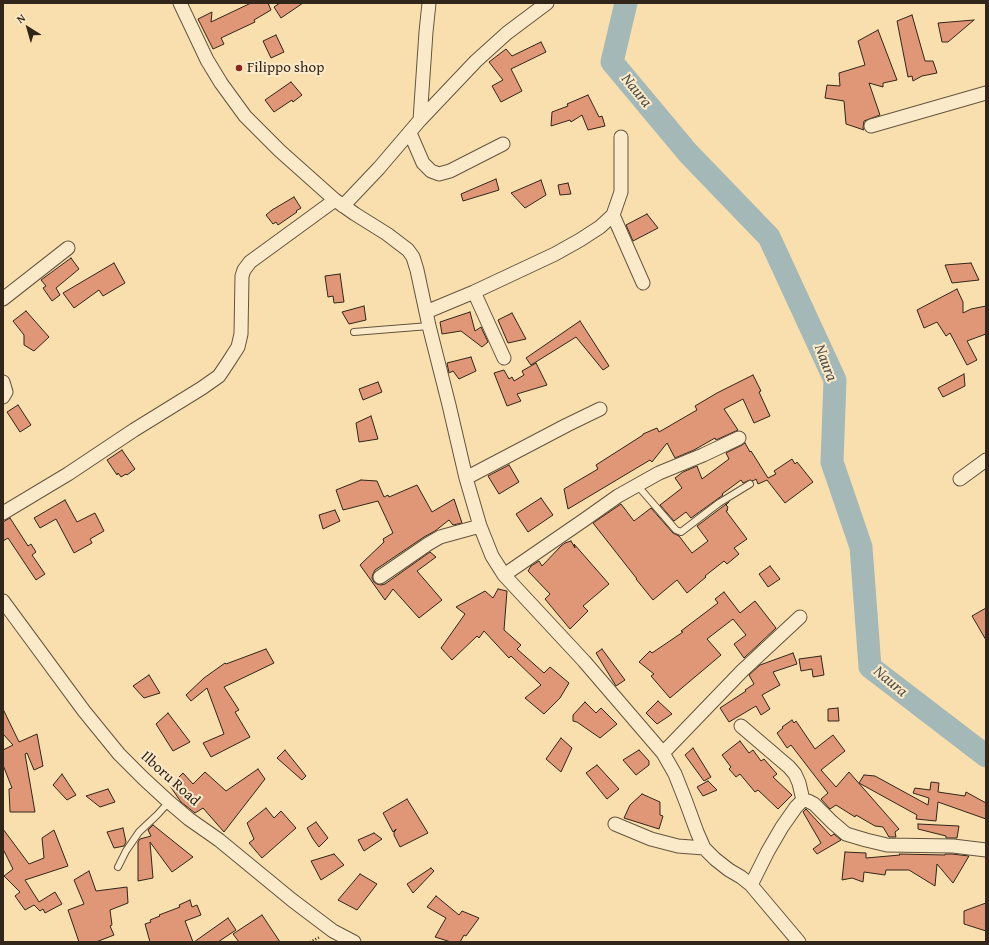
<!DOCTYPE html>
<html>
<head>
<meta charset="utf-8">
<style>
  body { margin:0 }
  #map { position:relative; width:989px; height:945px; overflow:hidden; background:#f9dfae; font-family:"Gentium Book Plus",serif }
  canvas { display:block }
  .frame { position:absolute; inset:0; border:4px solid #322519; pointer-events:none }
  .north { position:absolute; left:8px; top:8px; width:40px; height:40px; -webkit-text-stroke:3px #fbeaca; paint-order:stroke; rotate:323deg; font-size:11px; font-weight:700; line-height:16px; text-align:center; color:#322519 }
  .north::after { content:''; display:block; margin:auto; width:14px; height:18px; background:#322519; clip-path:polygon(50% 0,100% 100%,50% 72%,0 100%) }
</style>
</head>
<body>
<div id="map">
<canvas width="989" height="945"></canvas>
<div class="frame"></div>
<div class="north">N</div>
</div>
<script>
const context = document.querySelector('canvas').getContext('2d');
context.lineJoin = 'round';
const shape = rows => new Path2D(rows.map(r => 'M' + r).join(''));
function stroke(path, color, width, dash) { context.strokeStyle = color; context.lineWidth = width; context.lineCap = dash ? 'butt' : 'round'; context.setLineDash(dash || []); context.stroke(path); }
function fill(path, color) { context.fillStyle = color; context.fill(path, 'evenodd'); }
function label(font, color, halo, rows, align = 'center') {
  context.font = font + ' "Gentium Book Plus",serif'; context.lineWidth = 4; context.setLineDash([]); context.textBaseline = 'middle'; context.strokeStyle = halo; context.fillStyle = color; for (const [text, x, y, turn = 0] of rows) {
    context.save(); context.translate(x, y); context.rotate((+turn || 0) * Math.PI / 180); context.textAlign = isNaN(turn) ? turn : align; if (halo) context.strokeText(text, 0, 0); context.fillText(text, 0, 0); context.restore();
  }
}
stroke(shape([
  [626,3,612,62,688,153,769,237,835,380,832,462,861,547,870,667,986,756]
]), '#a4b9b7', 23);
const building = shape([
  [251,3,268,3,271,10,254,20,255,22,221,38,224,44,213,49,198,19,212,12,211,22,251,3],
  [280,3,303,3,281,18,274,7,280,3],
  [912,15,925,61,933,61,937,73,922,76,913,81,912,76,908,77,897,21,912,15],
  [974,20,948,42,942,42,938,23,974,20],
  [878,30,897,80,883,83,883,87,869,83,880,115,864,121,863,128,864,130,846,124,844,101,825,98,827,85,840,86,839,73,865,65,858,41,878,30],
  [276,35,284,52,271,58,263,41,276,35],
  [541,42,546,52,511,69,522,91,501,102,492,86,503,80,489,62,506,49,512,56,541,42],
  [291,82,302,95,293,102,292,100,274,112,265,100,291,82],
  [588,95,599,117,602,116,605,126,588,130,582,115,571,122,570,120,551,126,552,112,568,106,567,104,588,95],
  [496,179,499,190,463,201,461,194,496,179],
  [541,180,546,195,525,208,511,193,541,180],
  [568,183,571,194,560,195,558,185,568,183],
  [294,197,301,208,296,211,297,212,278,225,276,222,273,224,266,215,272,210,294,197],
  [647,214,658,228,633,241,626,225,647,214],
  [71,258,79,269,56,288,60,295,52,301,43,288,46,286,41,280,71,258],
  [114,263,125,283,103,296,99,290,74,308,63,293,114,263],
  [971,263,979,280,952,283,945,265,971,263],
  [340,274,344,302,334,303,333,296,328,297,325,276,340,274],
  [957,289,963,302,963,313,971,309,986,306,986,334,967,341,977,360,967,365,950,333,946,336,937,322,924,328,917,310,957,289],
  [364,306,366,320,349,324,342,312,364,306],
  [26,311,49,337,34,351,24,345,24,335,13,321,26,311],
  [470,312,475,331,481,327,488,342,482,347,461,331,442,334,440,322,470,312],
  [512,313,526,339,508,343,498,320,512,313],
  [580,321,609,366,603,370,576,337,531,365,526,358,580,321],
  [471,357,476,371,459,379,453,371,449,373,447,363,471,357],
  [536,363,547,385,517,394,521,401,507,406,494,373,504,370,509,379,512,377,514,381,524,375,522,371,536,363],
  [964,374,965,386,943,397,938,388,964,374],
  [753,375,761,391,759,392,770,416,754,423,743,399,724,409,738,430,716,440,715,438,694,450,675,458,667,443,652,462,650,460,568,509,564,489,598,469,596,465,643,435,643,434,657,428,659,432,697,410,695,406,717,393,753,375],
  [378,382,382,392,363,400,359,389,378,382],
  [18,405,31,425,20,432,7,412,18,405],
  [371,416,378,439,359,442,356,423,371,416],
  [745,443,750,452,751,451,768,478,776,474,774,471,792,459,795,464,797,462,813,482,785,503,767,480,758,484,756,479,753,481,750,480,743,483,741,480,722,494,723,495,691,518,686,512,674,521,660,505,682,488,675,478,683,472,697,466,702,479,729,459,726,453,742,445,745,443],
  [122,450,135,469,127,475,126,474,121,477,118,473,117,475,107,460,122,450],
  [509,465,519,482,499,494,488,476,509,465],
  [361,480,377,481,384,497,388,495,389,497,417,485,432,512,454,499,462,523,453,525,449,520,435,531,424,537,375,570,373,574,372,578,374,582,377,584,381,585,385,584,430,552,436,557,417,571,442,600,419,618,393,589,385,600,360,565,384,542,383,539,393,533,378,501,343,510,336,490,361,480],
  [541,498,553,515,528,532,516,514,541,498],
  [65,500,77,522,95,513,104,531,90,539,92,543,74,553,56,519,40,528,34,518,65,500],
  [729,502,726,505,728,507,727,509,728,510,726,511,747,539,734,548,739,554,727,564,724,561,705,576,706,577,687,593,677,580,653,600,636,579,637,579,593,523,621,504,634,521,651,508,673,533,679,536,692,553,708,541,697,526,729,502],
  [335,510,340,521,323,529,319,515,335,510],
  [10,518,28,546,31,544,36,552,32,555,45,574,36,580,8,538,3,541,3,522,10,518],
  [571,541,575,548,574,544,609,584,583,606,588,611,570,629,545,599,550,594,528,571,531,566,539,561,542,566,561,546,565,543,571,541],
  [770,566,780,579,768,587,759,574,770,566],
  [498,589,507,591,504,630,521,645,517,649,544,673,550,667,569,683,560,698,544,714,525,698,541,685,511,656,509,658,484,631,479,638,477,636,452,660,441,648,465,614,456,607,485,591,493,598,498,589],
  [724,592,740,613,755,601,776,628,744,658,734,644,746,635,733,619,707,639,721,655,670,698,651,676,654,674,639,662,650,651,652,653,683,632,681,631,718,603,715,599,724,592],
  [986,608,986,640,972,616,986,608],
  [266,649,274,663,224,687,239,710,235,712,250,737,211,757,203,743,224,734,207,688,191,701,186,695,204,678,225,663,226,664,266,649],
  [602,649,625,680,616,686,596,653,602,649],
  [793,653,797,664,773,672,780,685,762,695,770,709,761,715,756,706,729,722,720,708,746,691,745,690,754,684,749,675,760,665,793,653],
  [821,656,824,675,813,677,812,669,801,671,799,659,821,656],
  [149,675,160,693,144,698,133,686,149,675],
  [658,701,672,714,657,724,646,713,658,701],
  [585,702,596,713,601,708,617,724,600,738,577,722,573,721,573,715,585,702],
  [838,708,839,721,828,721,828,709,838,708],
  [3,709,19,742,37,734,43,766,34,770,27,753,25,754,35,812,10,812,9,789,12,788,3,765,3,750,13,745,3,734,3,709],
  [168,713,190,742,173,751,156,724,168,713],
  [792,720,794,723,796,721,815,749,833,735,845,751,821,770,836,787,849,772,899,829,895,832,896,837,889,837,883,827,875,826,856,815,855,817,836,805,830,809,821,799,828,793,791,745,787,748,777,733,783,728,782,727,792,720],
  [561,738,572,748,561,772,546,759,561,738],
  [740,741,749,753,753,750,761,761,764,759,777,774,773,777,792,795,778,809,758,790,755,792,740,774,736,777,729,769,731,767,722,755,740,741],
  [693,748,711,777,704,781,685,755,693,748],
  [285,750,306,776,302,780,277,758,285,750],
  [639,750,649,761,649,765,636,775,623,760,639,750],
  [597,765,619,789,607,799,586,773,597,765],
  [258,769,265,779,224,832,203,808,195,813,181,802,170,786,183,773,193,784,205,772,226,791,258,769],
  [62,774,76,795,67,800,53,785,62,774],
  [864,775,875,776,928,805,929,798,913,793,915,788,930,790,931,782,939,783,938,792,965,796,966,792,986,803,986,819,938,802,936,821,916,819,917,815,859,783,864,775],
  [708,781,717,790,703,796,697,787,708,781],
  [108,789,115,802,100,807,86,796,108,789],
  [642,794,660,802,660,815,663,816,659,829,624,818,630,805,642,794],
  [407,799,428,833,400,847,394,835,394,832,396,830,396,829,393,832,383,813,407,799],
  [266,808,274,818,281,811,296,828,262,858,249,843,254,839,247,823,266,808],
  [806,809,831,836,834,834,841,840,817,854,813,849,821,843,803,812,806,809],
  [316,822,328,838,319,847,313,839,307,828,316,822],
  [918,824,959,826,957,838,946,838,946,836,918,829,918,824],
  [153,825,193,857,172,872,150,842,153,878,138,881,138,842,140,839,151,836,148,830,153,825],
  [123,828,126,842,124,846,114,848,107,832,123,828],
  [3,829,29,864,44,858,42,838,54,830,68,866,25,880,39,902,55,892,62,904,45,913,43,909,40,911,34,905,25,910,15,896,20,892,4,876,13,869,3,849,3,829],
  [374,833,382,839,364,851,358,840,374,833],
  [845,852,866,853,866,858,900,855,899,854,945,855,945,854,952,854,969,856,953,883,937,864,935,886,909,870,886,870,885,875,864,872,863,882,852,878,842,880,845,852],
  [334,854,344,865,321,880,311,861,334,854],
  [431,868,434,871,413,893,407,884,431,868],
  [89,871,96,891,127,887,128,903,110,910,112,925,110,926,114,935,96,942,79,942,68,910,84,904,74,880,89,871],
  [360,874,377,884,357,910,338,900,360,874],
  [436,896,459,915,462,911,479,918,466,936,464,935,460,942,451,942,435,937,446,918,427,907,436,896],
  [190,900,192,907,197,905,201,915,185,921,193,942,150,942,145,924,151,922,150,920,160,916,159,915,180,907,179,905,190,900],
  [986,903,986,931,964,924,964,911,986,903],
  [262,915,280,942,239,942,233,934,262,915],
  [228,918,236,930,218,942,194,942,228,918]
]);
fill(building, '#df9777');
stroke(building, '#322519', 1);
const lane = shape([
  [354,332,429,326],
  [637,485,676,530,681,532,719,503,750,484],
  [118,867,126,851,139,832,157,815,169,802]
]);
const street = shape([
  [180,3,207,60,221,83,245,116,280,151,335,200,355,214,387,234,408,250,413,257,417,270,429,326,449,405,466,478,480,526,492,556,504,575,584,661,663,753,675,774,686,802,697,832,704,848,715,859,729,870,741,877,751,885,799,942],
  [420,120,426,32,429,3],
  [871,126,986,93],
  [410,133,423,163,431,171,439,174,450,171,503,144],
  [343,206,379,168,420,120,476,61,507,33,547,3],
  [613,215,643,283],
  [474,292,504,358],
  [3,299,68,248],
  [426,312,474,292,555,254,580,240,600,227,613,215,621,192,621,137],
  [3,382,6,392,3,397],
  [466,478,567,425,600,409],
  [960,479,986,460],
  [3,513,68,474,134,430,202,388,219,376,229,361,238,347,241,334,242,276,244,270,250,262,335,200],
  [504,575,584,520,618,496,659,473,703,455,739,438],
  [380,577,428,544,440,537,480,526],
  [3,601,84,711,119,754,143,778,169,802,189,819,219,840,292,900,333,931,354,942],
  [741,726,789,767,795,774,799,783,803,800],
  [663,753,742,671,800,617],
  [615,824,651,839,678,846,704,848],
  [751,885,768,851,782,827,796,807,803,800,808,801,814,804,832,822,846,834,866,840,887,845,953,846,986,850]
]);
stroke(lane, '#64543e', 8);
stroke(street, '#64543e', 15);
stroke(shape([
  [310,942,320,937]
]), '#322519', 2.5, [1, 2]);
stroke(lane, '#fbeaca', 6);
stroke(street, '#fbeaca', 13);
for (const [x, y, r, color] of [
  [239,68,4,"#8f2418"]
]) { const dot = new Path2D(); dot.arc(x, y, r, 0, 2 * Math.PI); context.fillStyle = color; context.fill(dot); stroke(dot, '#fbeaca', 1.5); }
label('15px', '#322519', '#fbeaca', [
  ["Filippo shop",247,68]
], 'left');
label('15px', '#322519', '#fbeaca', [
  ["Ilboru Road",170,779,42]
]);
label('italic 16px', '#545148', '#fbeaca', [
  ["Naura",636,91,51],
  ["Naura",825,363,69],
  ["Naura",890,682,40]
]);
</script>
</body>
</html>
